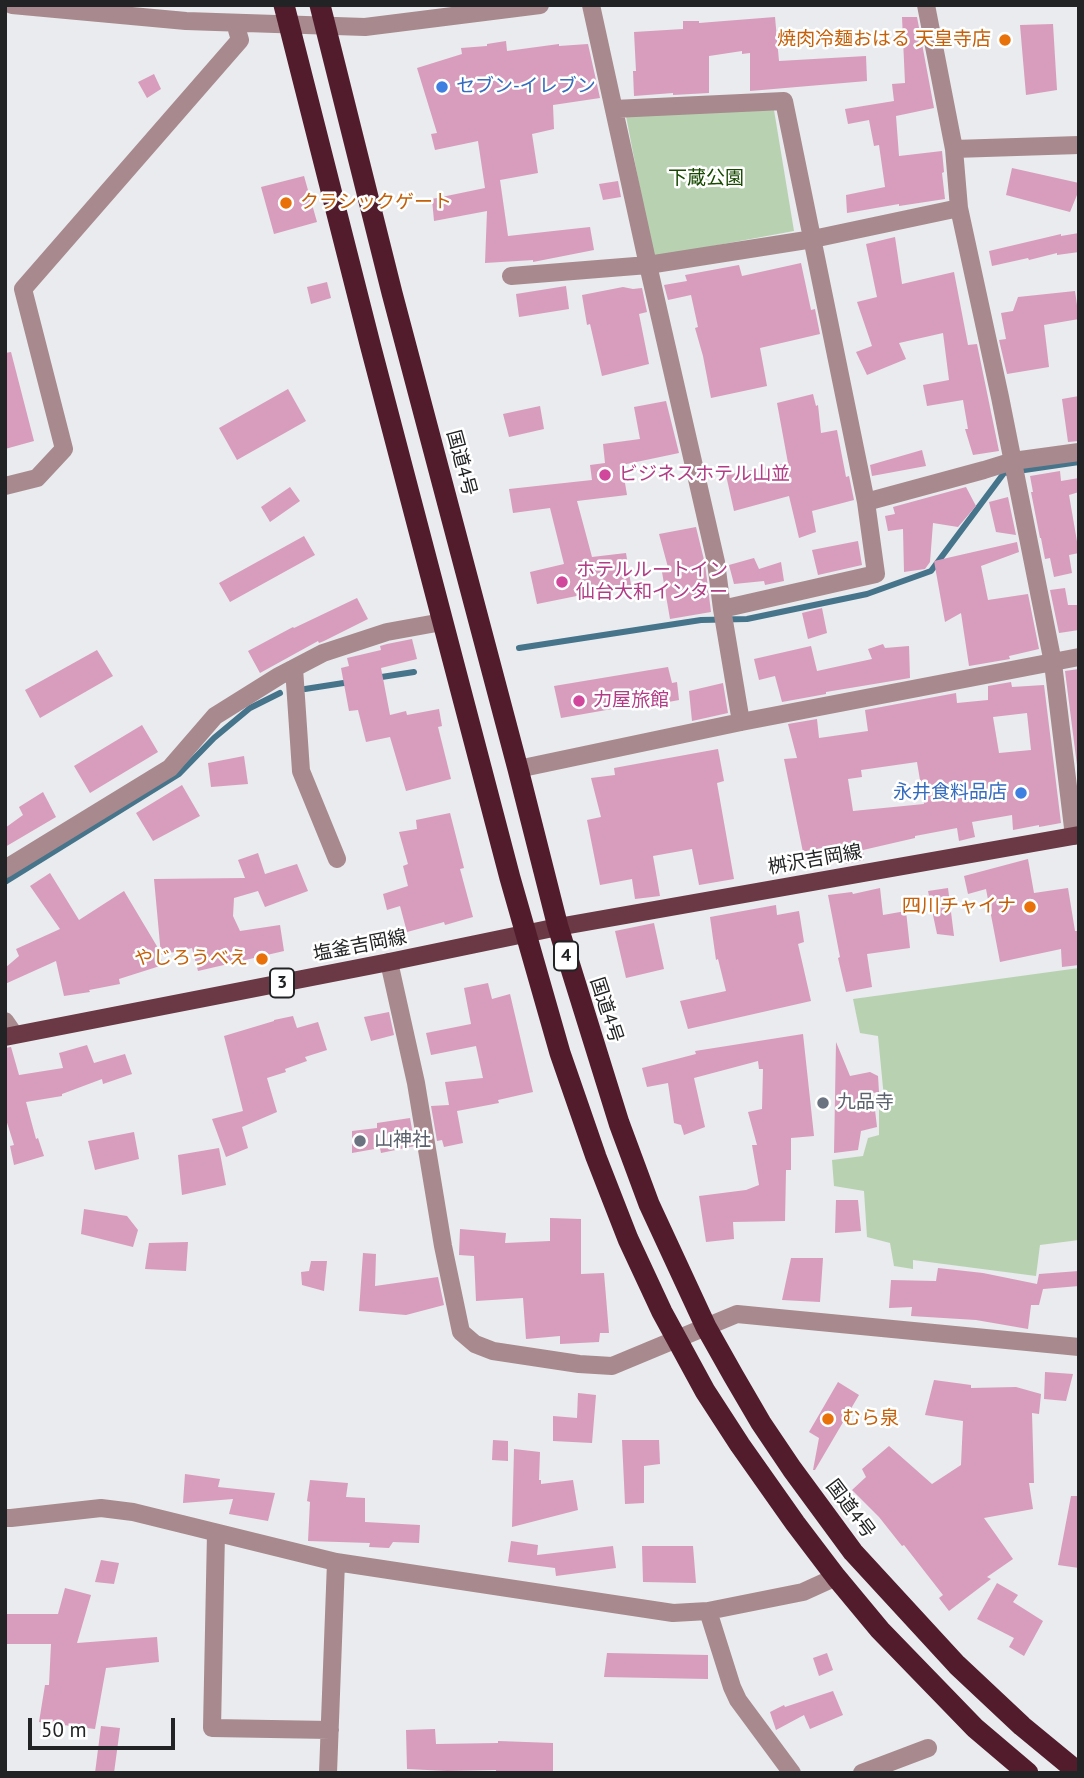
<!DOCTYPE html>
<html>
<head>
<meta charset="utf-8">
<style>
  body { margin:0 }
  #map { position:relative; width:1084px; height:1778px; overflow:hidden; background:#e9ebee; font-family:"PT Sans",sans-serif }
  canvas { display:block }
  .frame { position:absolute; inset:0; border:7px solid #222324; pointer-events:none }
  .scale { position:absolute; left:28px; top:1718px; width:147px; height:32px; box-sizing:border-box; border:4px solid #222324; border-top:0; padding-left:9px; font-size:21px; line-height:24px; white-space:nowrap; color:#222324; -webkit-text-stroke:5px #fff; paint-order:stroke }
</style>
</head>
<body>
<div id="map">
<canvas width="1084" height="1778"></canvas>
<div class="frame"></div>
<div class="scale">50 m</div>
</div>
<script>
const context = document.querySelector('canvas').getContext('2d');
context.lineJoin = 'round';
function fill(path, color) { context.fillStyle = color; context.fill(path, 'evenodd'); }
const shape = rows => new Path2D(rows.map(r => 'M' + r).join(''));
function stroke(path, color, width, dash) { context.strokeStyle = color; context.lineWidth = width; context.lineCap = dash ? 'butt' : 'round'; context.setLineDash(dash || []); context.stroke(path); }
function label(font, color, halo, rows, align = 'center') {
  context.font = font + ' "PT Sans","Noto Sans JP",sans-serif'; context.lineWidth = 5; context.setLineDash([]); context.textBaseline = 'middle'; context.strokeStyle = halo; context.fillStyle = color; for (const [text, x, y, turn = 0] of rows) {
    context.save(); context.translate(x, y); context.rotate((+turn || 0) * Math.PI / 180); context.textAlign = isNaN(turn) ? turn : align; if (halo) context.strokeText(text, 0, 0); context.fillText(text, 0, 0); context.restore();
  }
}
fill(shape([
  [774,110,794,231,653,257,626,116],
  [1079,968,1079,1240,1040,1245,1036,1276,913,1260,913,1269,894,1266,890,1243,867,1237,864,1191,834,1186,832,1160,863,1156,868,1138,879,1135,879,1100,884,1098,878,1036,860,1033,853,999]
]), '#b8d2b1');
stroke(shape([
  [519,648,701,620,747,619,867,594,931,571,1004,473,1079,462],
  [375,678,414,672],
  [305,689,350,682],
  [5,882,179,774,214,738,250,708,280,693]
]), '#46748b', 6);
fill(shape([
  [775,17,779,61,866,56,867,81,750,91,750,53,742,54,742,51,709,56,709,93,673,95,673,93,634,96,633,71,636,71,634,32,683,29,683,21,699,21,699,23],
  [902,17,917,17,934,108,896,116,899,156,942,151,944,172,942,173,945,199,899,206,899,204,847,213,846,195,885,187,879,145,874,146,869,120,848,124,845,109,894,101,892,84,905,83],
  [1053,24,1057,90,1026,95,1020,25],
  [506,41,507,51,559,44,559,46,588,44,600,98,553,105,554,129,532,134,538,173,500,180,508,236,590,227,594,250,533,262,533,260,485,263,487,211,434,221,432,199,485,188,478,141,435,150,431,134,437,133,417,68,462,54,461,48,487,46,487,44],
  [154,74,161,89,147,98,138,82],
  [1012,168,1079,183,1079,190,1070,212,1006,195],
  [304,176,317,222,274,234,261,187],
  [618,181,621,197,603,200,599,184],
  [1079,233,1079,252,1057,255,1057,253,1029,260,1028,258,992,266,989,251,1061,234,1061,236],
  [895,237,902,284,954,272,968,345,977,344,999,451,973,455,965,429,968,429,963,400,927,406,923,385,949,380,943,333,899,343,906,359,867,375,856,352,872,346,857,302,877,297,866,244],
  [801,263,811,310,815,309,820,334,760,348,767,386,711,398,703,356,695,328,698,327,691,295,668,300,664,285,687,281,685,275,739,265,742,276],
  [327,282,331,298,311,304,307,287],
  [566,286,569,309,519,317,516,294],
  [623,287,633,289,642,288,647,312,639,314,649,364,602,376,590,324,587,325,582,295],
  [1075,291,1079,319,1044,325,1049,367,1007,374,999,340,1006,339,1001,313,1013,311,1018,297],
  [11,352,34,441,5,449,5,353],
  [288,389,306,421,237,460,219,428],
  [813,394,816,406,818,405,821,433,837,430,846,477,849,476,854,500,812,511,816,532,799,538,789,496,734,511,726,475,788,463,777,403],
  [1079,396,1079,441,1068,442,1062,399],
  [666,401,679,453,622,465,627,495,577,501,592,557,626,553,631,585,537,604,530,572,564,564,550,508,513,513,509,489,592,480,590,465,605,463,603,444,640,439,634,407],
  [540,406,544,429,509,437,503,414],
  [922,450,926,466,872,476,870,465],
  [1060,471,1061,481,1079,478,1079,492,1069,495,1079,553,1069,555,1072,573,1054,577,1050,558,1045,559,1041,538,1040,538,1031,492,1033,492,1030,476],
  [290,487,300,501,270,522,261,507],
  [966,487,976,506,958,527,933,523,930,562,925,569,904,572,903,529,888,531,885,516,895,514,893,507],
  [1008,497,1016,535,996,532,989,502],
  [696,527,705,564,711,612,670,619,662,572,669,571,659,534],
  [304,536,315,555,230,602,219,583],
  [858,541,862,565,818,575,812,550],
  [1017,542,1019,552,981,566,988,600,1028,594,1039,649,1009,656,1010,659,969,666,961,613,945,622,934,561],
  [754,558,759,569,781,562,784,581,765,585,764,581,734,584,729,565],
  [1065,588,1068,605,1079,605,1079,630,1059,633,1050,590],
  [357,598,368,619,324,641,319,643,318,641,260,673,248,651,293,627,294,628],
  [822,608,827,633,808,639,802,613],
  [412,639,417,659,381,668,390,715,406,711,407,715,439,709,442,726,438,727,451,779,406,791,390,737,366,742,358,710,349,711,341,668,349,666,347,658,381,650,380,646,387,644],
  [883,644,885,648,909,646,910,678,826,692,826,694,782,702,775,676,759,680,754,659,811,646,817,671,872,659,868,649],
  [97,650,113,676,40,718,25,690],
  [668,667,672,683,677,682,679,700,647,706,646,703,561,718,554,686],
  [1079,669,1079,781,1065,671],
  [1011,682,1012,687,1044,685,1061,823,1039,827,1039,825,1013,830,1012,815,972,822,975,837,959,841,957,828,915,836,915,838,863,850,864,860,846,864,845,855,805,862,784,759,797,758,788,724,817,719,819,738,868,731,865,710,956,693,957,703,988,700,988,686],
  [1027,713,1031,750,999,753,993,717],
  [917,762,924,804,853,811,848,779,862,777,861,770],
  [723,683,728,713,692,721,689,691],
  [142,725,158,752,90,793,74,766],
  [718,749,724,781,717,783,734,879,699,885,692,849,653,856,660,896,635,899,632,879,600,885,587,820,601,817,591,778,615,775,614,768],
  [244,756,248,784,211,787,208,763],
  [182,785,200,816,153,841,136,813],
  [43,792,56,817,5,847,5,828,23,815,19,807],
  [450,813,464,868,460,869,473,917,445,925,444,922,407,932,400,906,387,910,383,894,408,886,403,866,408,864,399,832,417,829,416,820],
  [258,853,265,874,297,864,308,891,265,907,258,891,234,898,233,916,240,931,280,925,284,951,198,971,192,948,161,955,154,879,245,878,238,860],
  [1028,859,1034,893,1068,888,1075,931,1079,931,1079,965,1062,967,1061,949,1000,962,986,889,968,894,964,876],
  [50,873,79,920,124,891,158,948,163,965,119,979,120,984,89,990,90,992,64,996,56,961,5,984,5,968,19,956,16,949,60,929,30,886],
  [880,888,883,915,906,911,910,948,867,954,872,987,846,992,838,958,840,957,828,895,852,892,853,894],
  [948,888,954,936,937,934,928,891],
  [776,905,777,915,799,911,804,942,798,944,811,1001,688,1029,680,1001,726,991,718,959,716,960,710,917],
  [654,923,664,969,626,978,615,931],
  [488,983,492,999,510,994,533,1092,498,1100,499,1103,457,1111,463,1143,444,1147,442,1140,437,1141,431,1106,449,1105,445,1082,483,1078,476,1046,431,1055,426,1033,471,1024,464,988],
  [389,1012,394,1035,371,1041,364,1017],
  [293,1016,297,1028,318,1022,327,1050,305,1057,307,1061,285,1069,286,1072,267,1078,277,1112,242,1127,248,1148,226,1157,212,1119,243,1111,224,1036,274,1021,274,1020],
  [803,1034,814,1136,791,1138,791,1170,786,1170,785,1221,733,1222,734,1239,706,1242,699,1196,746,1190,759,1185,752,1145,757,1145,748,1112,762,1109,763,1069,759,1069,758,1061,694,1078,705,1127,684,1135,681,1125,674,1123,668,1083,647,1087,642,1068,696,1054,695,1051],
  [836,1042,850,1076,870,1072,878,1076,879,1092,873,1093,877,1127,861,1131,858,1150,834,1153],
  [87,1045,94,1063,125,1054,132,1074,103,1084,102,1079,62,1094,62,1096,26,1102,36,1139,38,1138,44,1156,14,1165,10,1146,14,1145,5,1116,5,1048,11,1047,19,1075,63,1068,59,1053],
  [410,1118,415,1146,381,1153,380,1148,352,1153,352,1131,377,1128,377,1123],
  [134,1132,139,1159,95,1170,88,1141],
  [219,1148,226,1185,182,1195,178,1155],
  [836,1200,858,1200,861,1231,835,1233],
  [84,1209,127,1216,138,1230,133,1247,81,1234],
  [550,1218,581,1219,581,1274,604,1273,609,1333,600,1333,599,1342,560,1344,560,1336,526,1339,523,1298,476,1301,474,1256,459,1255,460,1229,506,1233,505,1243,550,1241],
  [188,1242,186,1271,145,1269,149,1243],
  [363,1253,376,1254,375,1286,438,1277,444,1305,406,1315,359,1311],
  [791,1258,823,1258,820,1302,782,1300],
  [311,1261,327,1261,324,1291,302,1285,301,1272,309,1271],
  [938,1268,983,1273,1037,1284,1039,1274,1079,1271,1079,1286,1043,1289,1039,1305,1031,1305,1028,1329,976,1320,911,1316,912,1307,889,1308,891,1280,936,1281],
  [1045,1372,1073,1374,1066,1401,1044,1399],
  [934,1380,971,1385,971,1388,1016,1387,1041,1394,1039,1414,1032,1413,1034,1483,1029,1483,1033,1509,984,1518,1013,1559,987,1577,991,1579,949,1611,939,1598,943,1595,904,1545,902,1546,879,1517,852,1490,866,1477,862,1469,889,1446,932,1484,961,1465,963,1421,925,1415],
  [838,1382,859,1395,815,1470,813,1470,819,1438,809,1432],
  [578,1393,596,1395,592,1443,553,1441,553,1416,577,1418],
  [493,1440,508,1441,508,1461,492,1460],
  [622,1440,659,1440,660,1464,644,1466,644,1503,625,1504],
  [514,1449,540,1452,539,1480,541,1480,541,1484,573,1480,578,1510,512,1527],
  [185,1474,220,1479,218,1487,275,1493,268,1521,229,1514,233,1499,183,1503],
  [310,1480,348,1483,346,1497,365,1498,365,1522,420,1525,419,1543,393,1542,389,1548,369,1547,370,1543,308,1541,310,1502,307,1501],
  [1071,1496,1079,1496,1079,1568,1058,1565],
  [511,1541,538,1545,537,1555,613,1546,616,1568,556,1576,555,1568,508,1562],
  [642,1546,693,1546,696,1583,643,1582],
  [101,1560,119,1563,114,1584,95,1582],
  [997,1583,1018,1595,1013,1602,1043,1621,1024,1656,1009,1647,1014,1638,977,1619],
  [65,1588,91,1595,77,1643,157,1637,159,1662,106,1668,95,1729,39,1722,45,1685,49,1685,51,1644,5,1644,5,1614,58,1614],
  [607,1653,708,1655,708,1679,604,1677],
  [827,1653,833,1670,819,1676,813,1658],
  [833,1691,843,1715,810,1729,804,1715,776,1730,770,1712,784,1705,785,1707],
  [101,1726,120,1728,114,1773,95,1773],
  [435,1729,436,1744,498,1743,498,1741,553,1743,553,1772,496,1772,496,1770,447,1771,407,1769,406,1730]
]), '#d89cbd');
stroke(shape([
  [12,5,186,21,365,27,540,5],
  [591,5,648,265,716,562,722,609,741,722],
  [926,5,954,149,959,208,1000,397,1053,663,1074,836],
  [614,109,784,101,866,502,876,574,722,609],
  [954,149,1079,145],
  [511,276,648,265,813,239,959,208],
  [5,486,37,478,64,449,23,289,240,40,235,23],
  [866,502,984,470,1013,461,1079,452],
  [294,668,301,771,337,859],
  [518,769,741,722,1079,657],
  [5,869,170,768,215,716,279,676,323,653,387,632,442,622],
  [389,962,416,1083,443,1246,461,1332,475,1344,493,1351,579,1364,612,1366,737,1314,1079,1347],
  [5,1021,14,1034],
  [5,1518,11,1518,101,1508,133,1512,336,1562,673,1613,708,1611,803,1592,836,1577],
  [216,1533,212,1728,330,1730],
  [708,1611,732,1687,738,1700,792,1773],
  [328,1773,336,1562],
  [862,1773,928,1748]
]), '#a7898e', 18);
stroke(shape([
  [5,1037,389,962,558,927,1079,835]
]), '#6a3945', 18);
stroke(shape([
  [284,5,370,344,510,878,560,1053,596,1157,628,1239,662,1312,705,1391,740,1445,795,1523,836,1577,880,1630,975,1728,1028,1773],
  [320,5,392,293,518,769,558,927,619,1123,649,1204,706,1327,733,1375,761,1423,792,1469,853,1552,957,1665,1022,1726,1079,1773]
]), '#521c2c', 21);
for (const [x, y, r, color] of [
  [1005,40,7,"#e8710a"],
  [442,87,7,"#3f7fe0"],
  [286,203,7,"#e8710a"],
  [605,475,7,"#d1479c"],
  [562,582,7,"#d1479c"],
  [579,701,7,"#d1479c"],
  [1021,793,7,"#3f7fe0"],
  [1030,907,7,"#e8710a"],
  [262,959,7,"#e8710a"],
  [823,1103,7,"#6b7280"],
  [360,1141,7,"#6b7280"],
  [828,1419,7,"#e8710a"]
]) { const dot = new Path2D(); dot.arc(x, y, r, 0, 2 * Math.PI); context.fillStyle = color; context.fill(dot); stroke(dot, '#fff', 2.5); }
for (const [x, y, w] of [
  [566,956,24],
  [282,983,24]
]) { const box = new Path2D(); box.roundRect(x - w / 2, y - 14.5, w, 29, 5); context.fillStyle = '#fff'; context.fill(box); stroke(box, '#222324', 2); }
label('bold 18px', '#222324', null, [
  ["4",566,956],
  ["3",282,983]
]);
label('19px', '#c56008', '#fff', [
  ["焼肉冷麺おはる 天皇寺店",991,40],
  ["クラシックゲート",300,203,"left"],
  ["四川チャイナ",1016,907],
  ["やじろうべえ",248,959],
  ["むら泉",842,1419,"left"]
], 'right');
label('19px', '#366cbe', '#fff', [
  ["セブン-イレブン",456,87],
  ["永井食料品店",1007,793,"right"]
], 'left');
label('19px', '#174a00', '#fff', [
  ["下蔵公園",706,179]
]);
label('19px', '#222324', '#fff', [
  ["国道4号",461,463,75],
  ["桝沢吉岡線",815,860,-10],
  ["塩釜吉岡線",360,946,-11],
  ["国道4号",606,1010,72],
  ["国道4号",850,1509,53]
]);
label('19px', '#b23c85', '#fff', [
  ["ビジネスホテル山並",619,475],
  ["ホテルルートイン",576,571],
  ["仙台大和インター",576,593],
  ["力屋旅館",593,701]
], 'left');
label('19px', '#5b616d', '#fff', [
  ["九品寺",837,1103],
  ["山神社",374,1141]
], 'left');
</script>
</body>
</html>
